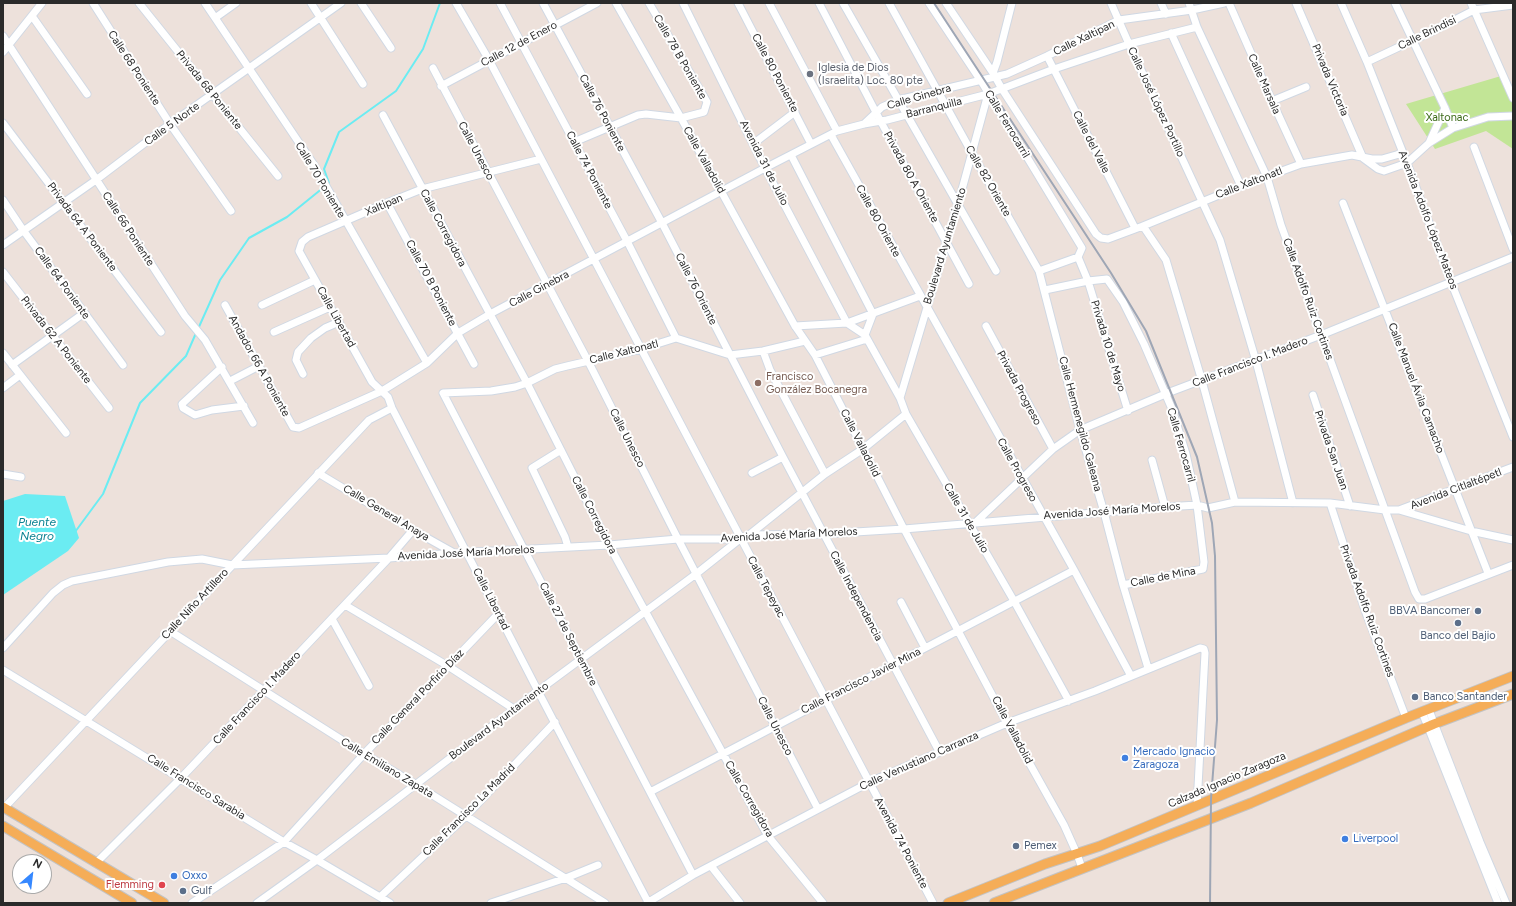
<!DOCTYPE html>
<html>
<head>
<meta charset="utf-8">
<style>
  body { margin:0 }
  #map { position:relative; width:1516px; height:906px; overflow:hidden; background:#ede1db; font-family:Figtree,sans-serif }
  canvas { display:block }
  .frame { position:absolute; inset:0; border:4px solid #2a2a2a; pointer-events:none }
  .north { position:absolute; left:12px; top:854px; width:40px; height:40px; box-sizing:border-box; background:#fff; border:1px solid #aaa; border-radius:50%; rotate:28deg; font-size:11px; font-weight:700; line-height:16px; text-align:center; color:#2a2a2a }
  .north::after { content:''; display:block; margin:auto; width:14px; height:18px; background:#3688ff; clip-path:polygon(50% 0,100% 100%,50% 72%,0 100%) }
</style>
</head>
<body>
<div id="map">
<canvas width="1516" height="906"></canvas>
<div class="frame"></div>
<div class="north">N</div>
</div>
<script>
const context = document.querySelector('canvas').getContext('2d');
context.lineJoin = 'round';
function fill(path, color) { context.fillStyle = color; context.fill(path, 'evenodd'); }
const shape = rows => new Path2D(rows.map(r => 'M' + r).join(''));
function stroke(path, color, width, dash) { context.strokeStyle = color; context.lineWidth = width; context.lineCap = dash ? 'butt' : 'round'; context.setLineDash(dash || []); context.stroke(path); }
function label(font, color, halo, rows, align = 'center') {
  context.font = font + ' Figtree,sans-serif'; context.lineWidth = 4; context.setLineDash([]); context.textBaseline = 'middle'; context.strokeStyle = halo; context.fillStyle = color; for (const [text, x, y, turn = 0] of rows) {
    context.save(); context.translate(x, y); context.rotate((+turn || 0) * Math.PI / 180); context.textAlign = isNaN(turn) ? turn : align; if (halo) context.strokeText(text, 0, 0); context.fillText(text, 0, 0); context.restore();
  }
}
fill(shape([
  [1501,76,1513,86,1513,149,1486,131,1435,149,1406,104]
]), '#c2e596');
fill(shape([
  [25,494,65,496,79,538,68,551,3,595,3,501]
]), '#6becf2');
stroke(shape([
  [198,329,220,280,249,238,287,217,329,183,324,169,339,132,396,91,423,49,440,3],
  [75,532,103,494,140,403,186,356,196,333]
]), '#6becf2', 2);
const minor = shape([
  [93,3,170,124,231,211],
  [139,3,278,176],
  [205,3,314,165,427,363],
  [311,3,363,84],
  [361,3,391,48],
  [456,3,489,60,933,903],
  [500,3,627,241,676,338],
  [543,3,662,223,783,457,939,751],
  [616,3,681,118,795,326,815,355,904,529,1007,723,1064,825,1077,854,1082,868],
  [683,3,765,168,847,323,865,335,900,398,906,414,1014,601,1069,701],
  [738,3,811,144],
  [769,3,837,131],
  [819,3,881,122,969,284],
  [843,3,996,271],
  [889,3,972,153,1039,271,1080,430,1104,512,1123,585,1148,668],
  [929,3,981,81,1082,248,1078,257,1039,271],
  [946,3,993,73,1002,89,1096,234,1101,238,1108,239,1143,226,1241,186,1301,164,1352,155,1372,159,1382,159,1403,153],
  [1111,3,1129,44,1220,240,1256,361,1293,503],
  [1161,3,1166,14],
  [1189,3,1197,27,1267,177,1281,225,1415,592,1419,599,1425,599,1513,565],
  [1229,3,1272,101,1301,164],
  [1296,3,1363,158,1378,169,1384,171,1407,163,1429,143,1453,128,1488,117,1513,116],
  [1341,3,1367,62,1407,163,1451,282,1513,437],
  [1395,3,1445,108,1453,128],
  [1471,3,1513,98],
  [32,16,87,94],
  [215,18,236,3],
  [1171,33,1241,186],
  [3,36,185,316,205,340,253,423],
  [3,52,42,3],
  [1047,56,1135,228],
  [1367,62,1433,31,1474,10,1513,5],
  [433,68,588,361,678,539,818,809],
  [993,73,997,62,1012,3],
  [441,86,597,3],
  [1272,101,1306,87],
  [383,115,527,383,609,545,768,836,823,903],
  [3,123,161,332],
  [864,124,882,107,898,100,1007,74,1047,56,1119,20,1192,10,1224,3],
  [831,135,1074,570,1131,676],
  [574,142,638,115,646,114,681,118,704,112,707,102,649,3],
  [1429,143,1445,108],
  [753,144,795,112],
  [1474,147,1513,249],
  [791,155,873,314,865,335],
  [541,159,422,189,387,203,308,237,302,242,299,251,372,382,388,397,392,408,538,691,648,902],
  [3,200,23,230,123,365],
  [387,203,474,364],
  [1343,203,1488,573],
  [1143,226,1166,260,1202,381,1235,502],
  [3,245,96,180,170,124,341,3],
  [1078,257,1088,281,1128,411],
  [3,272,109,408],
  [1045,290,1088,281,1107,279,1123,302,1144,344,1172,409,1186,454,1197,505,1204,562,1203,569,1123,585],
  [225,305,293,427,299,428,382,391,427,363,458,333,490,314,765,168,837,131,864,124,887,120,988,94,1054,69,1129,44,1197,27],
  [262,305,315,280],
  [795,326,847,323,920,296],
  [986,326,1053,449],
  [274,332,330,307],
  [763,351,770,370,825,474],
  [3,353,66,433],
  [815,355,867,339],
  [12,365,84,313],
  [222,367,182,404,183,408,195,415,212,410,244,406],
  [303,374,296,360,298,352,311,338,325,328,339,322],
  [230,381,259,366],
  [3,388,20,375],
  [1313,395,1350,506],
  [900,398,958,204,988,94],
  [561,450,532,468,565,537,568,547],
  [1152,460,1165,507],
  [318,473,413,530,454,553],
  [752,473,783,457],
  [3,474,21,477],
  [1330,503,1366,613,1406,718],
  [1399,510,1513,467],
  [976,522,1053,449,1080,430,1170,392,1321,335,1513,257],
  [749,535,825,474,863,449,906,414],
  [901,602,925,648],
  [345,605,448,666,514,709],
  [332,619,369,686],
  [170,631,364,754,415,784,605,903],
  [3,648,53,593,63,585,72,581,168,562,202,559,232,565,389,558,455,553,609,545,678,539,740,539,749,535,823,534,904,529,1165,507,1197,505,1208,508,1235,502,1330,503,1385,510,1399,510,1471,531,1513,540],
  [3,670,284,842,317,860,390,903],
  [1429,710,1480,842,1506,903],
  [1422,712,1498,903],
  [650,792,1074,570],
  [4,808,369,420,392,408],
  [96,863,181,778,389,558,413,530],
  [711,866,740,903],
  [693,875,443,393,491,391,515,387,527,383,555,369,567,366,641,349,676,338,730,355,763,351,805,341],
  [380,897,466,816,555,722],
  [192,903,284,842,364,754,498,614],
  [257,903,317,860,538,691,696,574,740,539],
  [491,903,566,878,598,865],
  [647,903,693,875,870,782,1007,723,1095,691,1200,648,1204,649,1205,653,1197,806]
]);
const major = shape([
  [3,807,164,903],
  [3,826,132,903],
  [948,903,1045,864,1100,846,1406,718,1513,676],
  [994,903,1251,803,1434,724,1513,694]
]);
stroke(minor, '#d0d8e3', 9);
stroke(major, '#c3c3c3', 11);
stroke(minor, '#fff', 7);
stroke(major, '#f5ad58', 9);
stroke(shape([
  [934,3,1111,273,1146,331,1197,457,1212,523,1215,556,1217,720,1211,799,1210,903]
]), '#9ea6b5', 2);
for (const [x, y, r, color] of [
  [810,74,4,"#6b7280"],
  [758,383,4,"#8d6e63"],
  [1478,611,4,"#5c6f8a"],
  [1458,623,4,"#5c6f8a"],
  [1415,697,4,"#5c6f8a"],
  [1125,758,4,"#3f7fe0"],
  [1345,839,4,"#3f7fe0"],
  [1016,846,4,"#5c6f8a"],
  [174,876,4,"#3f7fe0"],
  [162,885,4,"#e0444e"],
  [183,891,4,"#5c6f8a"]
]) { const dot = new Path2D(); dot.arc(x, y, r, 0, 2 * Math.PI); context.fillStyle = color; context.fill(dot); stroke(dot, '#fff', 1.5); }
label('11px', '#2a2a2a', '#fff', [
  ["Calle Brindisi",1427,33,-26],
  ["Calle Xaltipan",1084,38,-26],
  ["Calle 12 de Enero",519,44,-28],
  ["Calle 78 B Poniente",680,57,60],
  ["Calle 68 Poniente",134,68,57],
  ["Calle 80 Poniente",775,73,62],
  ["Privada Victoria",1330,80,67],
  ["Calle Marsala",1264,84,66],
  ["Privada 68 Poniente",209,90,51],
  ["Calle Ginebra",919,97,-16],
  ["Calle José López Portillo",1156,102,65],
  ["Barranquilla",934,108,-14],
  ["Calle 76 Poniente",602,113,62],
  ["Calle 5 Norte",172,124,-36],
  ["Calle Ferrocarril",1007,124,59],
  ["Calle del Valle",1091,142,63],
  ["Calle Unesco",476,151,62],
  ["Calle Valladolid",704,160,61],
  ["Avenida 31 de Julio",764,163,63],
  ["Calle 74 Poniente",589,170,62],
  ["Privada 80 A Oriente",911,177,61],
  ["Calle 70 Poniente",320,180,59],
  ["Calle 82 Oriente",988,181,60],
  ["Calle Xaltonatl",1249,183,-21],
  ["Xaltipan",384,205,-23],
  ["Avenida Adolfo López Mateos",1428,220,69],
  ["Calle 80 Oriente",878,221,61],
  ["Privada 64 A Poniente",82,227,53],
  ["Calle Corregidora",443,228,62],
  ["Calle 66 Poniente",128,229,57],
  ["Boulevard Ayuntamiento",945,246,-73],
  ["Calle 64 Poniente",62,283,54],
  ["Calle 70 B Poniente",431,283,62],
  ["Calle Ginebra",539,289,-28],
  ["Calle 76 Oriente",696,289,63],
  ["Calle Adolfo Ruiz Cortines",1308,299,70],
  ["Calle Libertad",336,317,61],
  ["Privada 62 A Poniente",56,340,52],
  ["Privada 10 de Mayo",1108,346,73],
  ["Calle Xaltonatl",624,352,-14],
  ["Calle Francisco I. Madero",1250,362,-21],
  ["Andador 66 A Poniente",259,366,61],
  ["Privada Progreso",1019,388,62],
  ["Calle Manuel Ávila Camacho",1416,388,69],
  ["Calle Hermenegildo Galeana",1080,424,75],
  ["Calle Unesco",627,438,63],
  ["Calle Valladolid",860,443,63],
  ["Calle Ferrocarril",1181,445,74],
  ["Privada San Juan",1331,450,71],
  ["Calle Progreso",1017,470,61],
  ["Avenida Citlaltépetl",1456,489,-21],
  ["Avenida José María Morelos",1112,511,-4],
  ["Calle General Anaya",386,513,31],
  ["Calle Corregidora",594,515,63],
  ["Calle 31 de Julio",966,518,60],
  ["Avenida José María Morelos",789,535,-3],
  ["Avenida José María Morelos",466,553,-3],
  ["Calle de Mina",1163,577,-11],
  ["Calle Tepeyac",766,587,62],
  ["Calle Independencia",856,596,62],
  ["Calle Libertad",491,599,63],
  ["Calle Niño Artillero",195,604,-47],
  ["Privada Adolfo Ruiz Cortines",1367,611,70],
  ["Calle 27 de Septiembre",568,634,63],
  ["Calle Francisco Javier Mina",861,681,-27],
  ["Calle General Porfirio Díaz",418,697,-46],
  ["Calle Francisco I. Madero",257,698,-47],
  ["Boulevard Ayuntamiento",499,721,-37],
  ["Calle Unesco",775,726,63],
  ["Calle Valladolid",1012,730,62],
  ["Calle Venustiano Carranza",919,761,-24],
  ["Calle Emiliano Zapata",387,768,31],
  ["Calzada Ignacio Zaragoza",1227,780,-23],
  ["Calle Francisco Sarabia",196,787,32],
  ["Calle Corregidora",749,799,60],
  ["Calle Francisco La Madrid",469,810,-45],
  ["Avenida 74 Poniente",901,843,62]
]);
label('11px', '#5b616d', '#fff', [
  ["Iglesia de Dios",818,68],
  ["(Israelita) Loc. 80 pte",818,81]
], 'left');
label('11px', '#3b6918', '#fff', [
  ["Xaltonac",1447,118]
]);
label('11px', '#785e54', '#fff', [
  ["Francisco",766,377],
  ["González Bocanegra",766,390]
], 'left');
label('11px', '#4e5e75', '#fff', [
  ["BBVA Bancomer",1470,611,"right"],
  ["Banco del Bajio",1458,636,"center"],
  ["Banco Santander",1423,697],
  ["Pemex",1024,846],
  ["Gulf",191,891]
], 'left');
label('11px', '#366cbe', '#fff', [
  ["Mercado Ignacio",1133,752],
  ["Zaragoza",1133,765],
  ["Liverpool",1353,839],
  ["Oxxo",182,876]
], 'left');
label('11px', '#be3a42', '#fff', [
  ["Flemming",154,885]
], 'right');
label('italic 12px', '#0a8191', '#fff', [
  ["Puente",37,522],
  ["Negro",37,536]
]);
</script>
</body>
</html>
